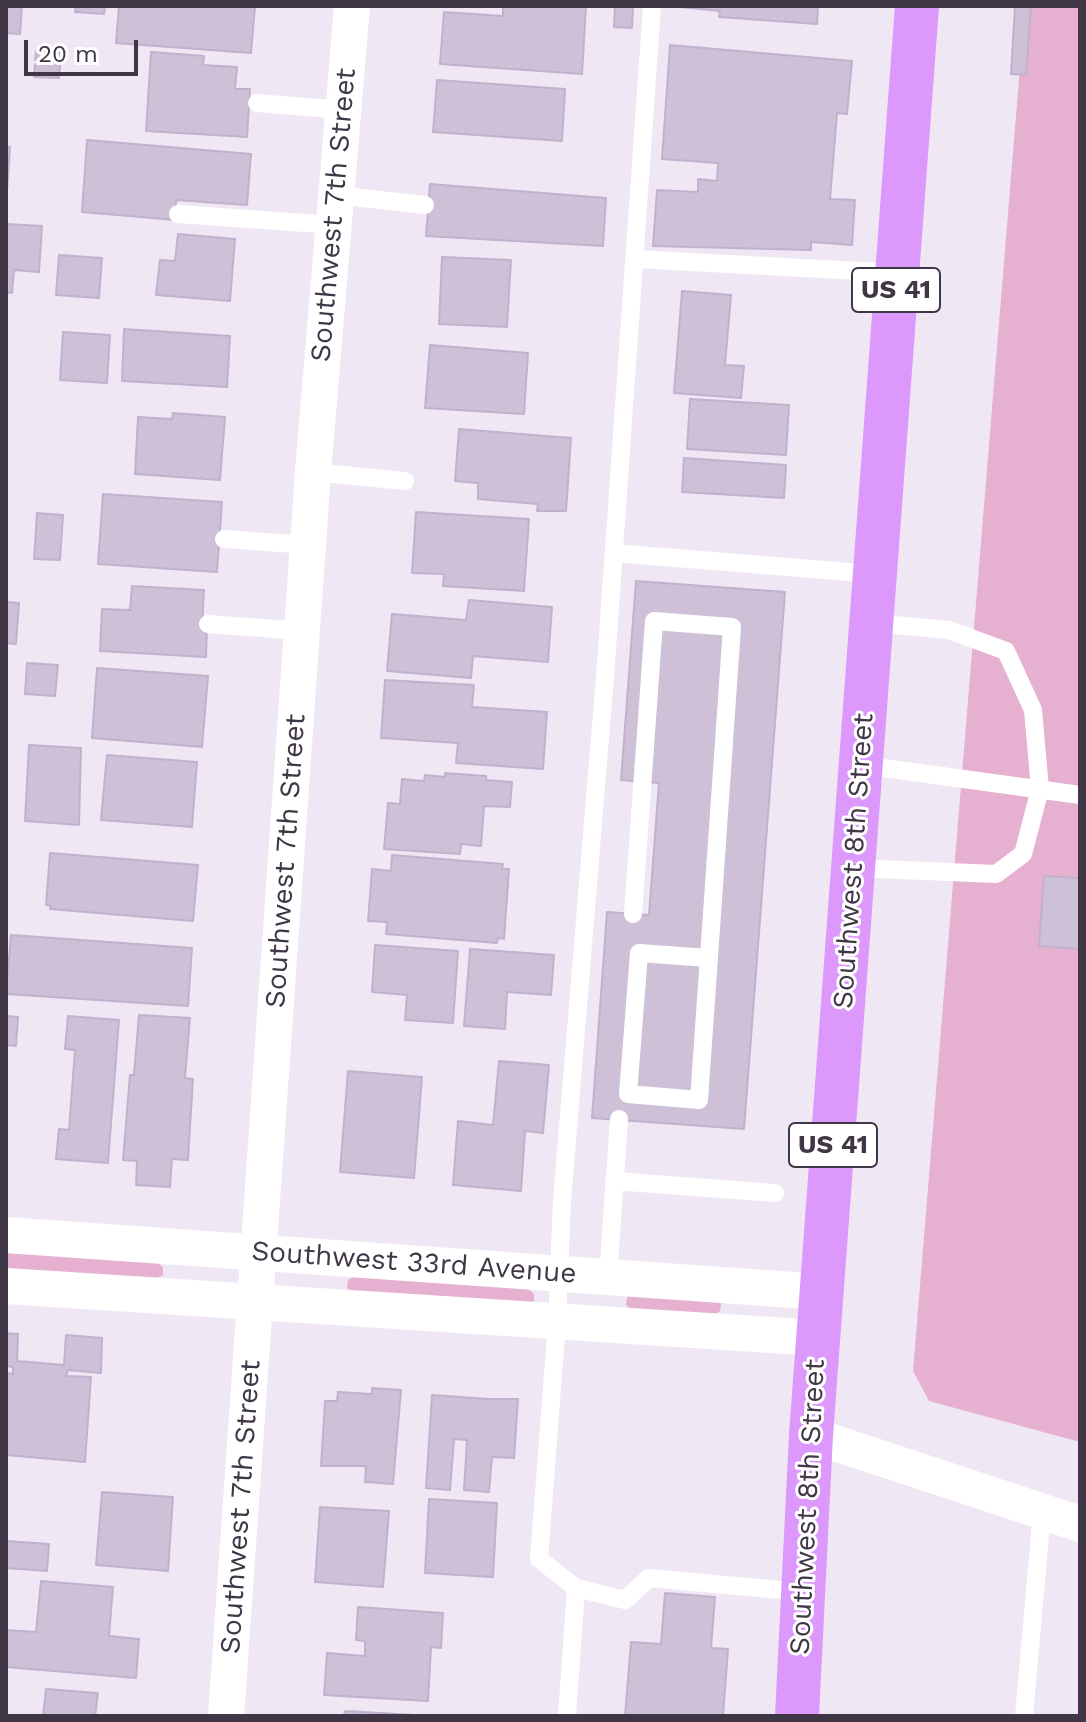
<!DOCTYPE html>
<html>
<head>
<meta charset="utf-8">
<style>
  body { margin:0 }
  #map { position:relative; width:1086px; height:1722px; overflow:hidden; background:#efe7f3; font-family:"Work Sans",sans-serif }
  canvas { display:block }
  .frame { position:absolute; inset:0; border:8px solid #3f3646; pointer-events:none }
  .scale { position:absolute; left:24px; top:40px; width:114px; height:36px; box-sizing:border-box; border:4px solid #3f3646; border-top:0; padding-left:10px; font-size:24px; line-height:28px; white-space:nowrap; color:#3f3646; -webkit-text-stroke:6px #fff; paint-order:stroke }
</style>
</head>
<body>
<div id="map">
<canvas width="1086" height="1722"></canvas>
<div class="frame"></div>
<div class="scale">20 m</div>
</div>
<script>
const context = document.querySelector('canvas').getContext('2d');
context.lineJoin = 'round';
function fill(path, color) { context.fillStyle = color; context.fill(path, 'evenodd'); }
const shape = rows => new Path2D(rows.map(r => 'M' + r).join(''));
function stroke(path, color, width, dash) { context.strokeStyle = color; context.lineWidth = width; context.lineCap = dash ? 'butt' : 'round'; context.setLineDash(dash || []); context.stroke(path); }
function label(font, color, halo, rows, align = 'center') {
  context.font = font + ' "Work Sans",sans-serif'; context.lineWidth = 6; context.setLineDash([]); context.textBaseline = 'middle'; context.strokeStyle = halo; context.fillStyle = color; for (const [text, x, y, turn = 0] of rows) {
    context.save(); context.translate(x, y); context.rotate((+turn || 0) * Math.PI / 180); context.textAlign = isNaN(turn) ? turn : align; if (halo) context.strokeText(text, 0, 0); context.fillText(text, 0, 0); context.restore();
  }
}
fill(shape([
  [1025,6,1080,6,1080,1442,929,1401,913,1371],
  [6,1252,156,1262,163,1267,163,1275,155,1279,6,1268],
  [355,1276,528,1289,534,1294,534,1301,528,1304,353,1292,347,1288,348,1280],
  [632,1293,714,1299,721,1303,720,1311,712,1316,630,1309,626,1305,627,1297]
]), '#e6b1d0');
const building = shape([
  [6,6,22,6,20,34,6,33,6,6],
  [76,6,105,6,104,14,75,12,76,6],
  [119,6,255,6,251,53,116,43,119,6],
  [503,6,586,6,582,74,440,64,444,12,503,16,503,6],
  [615,6,633,6,632,28,614,27,615,6],
  [670,6,818,6,817,24,719,17,720,11,670,6],
  [1015,6,1031,6,1026,75,1011,74,1015,6],
  [670,45,852,61,847,114,837,113,830,199,855,200,852,245,811,242,811,250,653,246,657,190,698,192,698,179,717,181,718,163,662,159,670,45],
  [36,51,61,53,59,78,34,77,36,51],
  [151,52,204,56,203,65,237,67,235,89,250,89,247,137,146,131,151,52],
  [437,80,565,89,562,141,433,132,437,80],
  [87,140,251,154,247,205,176,200,175,220,82,212,87,140],
  [6,146,10,147,6,207,6,146],
  [430,184,606,198,603,246,426,236,430,184],
  [6,224,42,226,39,272,14,270,12,293,6,292,6,224],
  [178,234,235,239,230,301,156,295,160,260,175,261,178,234],
  [59,255,102,258,99,298,56,295,59,255],
  [442,257,511,260,507,327,439,324,442,257],
  [682,291,731,295,725,365,744,366,741,398,674,393,682,291],
  [124,329,230,336,227,387,122,381,124,329],
  [63,332,110,335,107,383,60,380,63,332],
  [430,345,528,353,524,414,425,408,430,345],
  [690,399,789,405,786,455,687,449,690,399],
  [173,413,225,417,220,480,135,474,138,417,172,419,173,413],
  [459,429,571,438,566,511,537,511,538,504,478,499,478,483,455,481,459,429],
  [684,458,786,465,784,498,682,492,684,458],
  [103,494,222,502,217,572,98,564,103,494],
  [416,512,529,519,524,591,443,586,444,574,412,573,416,512],
  [37,513,63,515,60,560,34,559,37,513],
  [636,581,785,592,744,1129,592,1118,607,912,649,915,659,783,621,780,636,581],
  [132,586,204,590,202,626,207,626,206,657,100,651,102,609,130,610,132,586],
  [469,600,552,607,548,662,473,656,471,678,387,671,392,614,466,620,469,600],
  [6,602,19,603,16,644,6,643,6,602],
  [27,663,58,665,55,696,25,694,27,663],
  [97,668,208,676,202,747,92,738,97,668],
  [385,680,474,685,472,707,547,712,543,769,456,763,458,743,381,738,385,680],
  [29,745,81,748,79,825,25,821,29,745],
  [107,755,197,762,192,827,101,820,107,755],
  [445,773,486,776,486,780,512,782,510,807,484,806,481,846,461,844,460,854,384,849,388,803,400,804,402,779,424,781,425,775,445,777,445,773],
  [50,853,198,865,193,921,50,909,51,906,46,905,50,853],
  [392,855,503,864,502,869,509,869,504,939,498,938,497,943,386,934,387,922,368,921,372,869,391,871,392,855],
  [1044,876,1080,878,1080,949,1039,946,1044,876],
  [11,935,192,948,188,1006,6,994,11,935],
  [375,945,458,951,453,1023,405,1020,407,995,372,992,375,945],
  [470,949,554,955,551,995,507,992,505,1029,464,1026,470,949],
  [139,1015,190,1018,185,1078,193,1079,188,1160,172,1159,170,1187,136,1185,137,1161,123,1160,130,1075,134,1075,139,1015],
  [6,1016,18,1017,16,1046,6,1045,6,1016],
  [68,1016,119,1020,108,1163,56,1159,59,1129,69,1130,75,1050,65,1049,68,1016],
  [499,1061,549,1065,543,1133,525,1131,521,1191,453,1185,458,1121,493,1125,499,1061],
  [348,1071,422,1077,414,1178,340,1172,348,1071],
  [6,1333,18,1334,17,1361,64,1365,66,1335,102,1338,101,1373,68,1370,66,1376,91,1377,85,1462,6,1455,6,1373,13,1374,13,1367,6,1366,6,1333],
  [372,1388,401,1390,393,1484,365,1482,366,1466,321,1466,325,1401,337,1401,338,1392,372,1394,372,1388],
  [432,1395,488,1399,518,1399,514,1458,492,1457,489,1492,464,1490,467,1440,454,1439,450,1490,426,1488,432,1395],
  [102,1492,173,1497,168,1571,96,1565,102,1492],
  [429,1499,497,1503,493,1577,425,1573,429,1499],
  [320,1507,389,1511,383,1587,315,1582,320,1507],
  [6,1541,49,1544,47,1571,6,1568,6,1541],
  [41,1581,113,1587,109,1636,139,1639,136,1678,6,1667,6,1630,36,1632,41,1581],
  [665,1593,715,1597,711,1648,728,1649,723,1716,625,1716,631,1642,661,1644,665,1593],
  [358,1607,443,1613,441,1648,431,1647,428,1701,324,1695,327,1653,365,1656,365,1641,356,1640,358,1607],
  [46,1689,98,1693,95,1716,43,1716,46,1689],
  [345,1711,432,1716,344,1716,345,1711]
]);
fill(building, '#cec0d7');
stroke(building, '#c2b0cf', 2);
stroke(shape([
  [257,103,343,110],
  [335,195,425,205],
  [178,214,333,225],
  [635,259,897,273],
  [313,472,405,481],
  [224,539,308,545],
  [614,553,874,574],
  [208,624,302,631],
  [862,765,1080,795],
  [853,868,996,874,1023,854,1040,789,1033,710,1006,651,949,630,872,623],
  [633,914,654,621,732,627,699,1100,628,1094,639,953,708,958],
  [614,1181,775,1193],
  [608,1277,619,1119],
  [576,1588,625,1600,649,1578,803,1592],
  [567,1716,576,1588,539,1559,557,1322,562,1201,606,664,652,6],
  [1024,1716,1042,1512]
]), '#fff', 18);
stroke(shape([
  [6,1235,822,1292],
  [6,1286,818,1338],
  [811,1435,1080,1524],
  [226,1716,313,472,352,6]
]), '#fff', 36);
stroke(shape([
  [797,1716,811,1435,917,6]
]), '#dc98fb', 44);
for (const [x, y, w] of [
  [896,290,88],
  [833,1145,88]
]) { const box = new Path2D(); box.roundRect(x - w / 2, y - 22, w, 44, 6); context.fillStyle = '#fff'; context.fill(box); stroke(box, '#3f3646', 2); }
label('bold 26px', '#3f3646', null, [
  ["US 41",896,290],
  ["US 41",833,1145]
]);
label('28px', '#3f3646', '#fff', [
  ["Southwest 7th Street",334,215,-85],
  ["Southwest 7th Street",286,861,-86],
  ["Southwest 8th Street",854,861,-86],
  ["Southwest 33rd Avenue",414,1263,4],
  ["Southwest 7th Street",241,1507,-86],
  ["Southwest 8th Street",808,1507,-87]
]);
</script>
</body>
</html>
